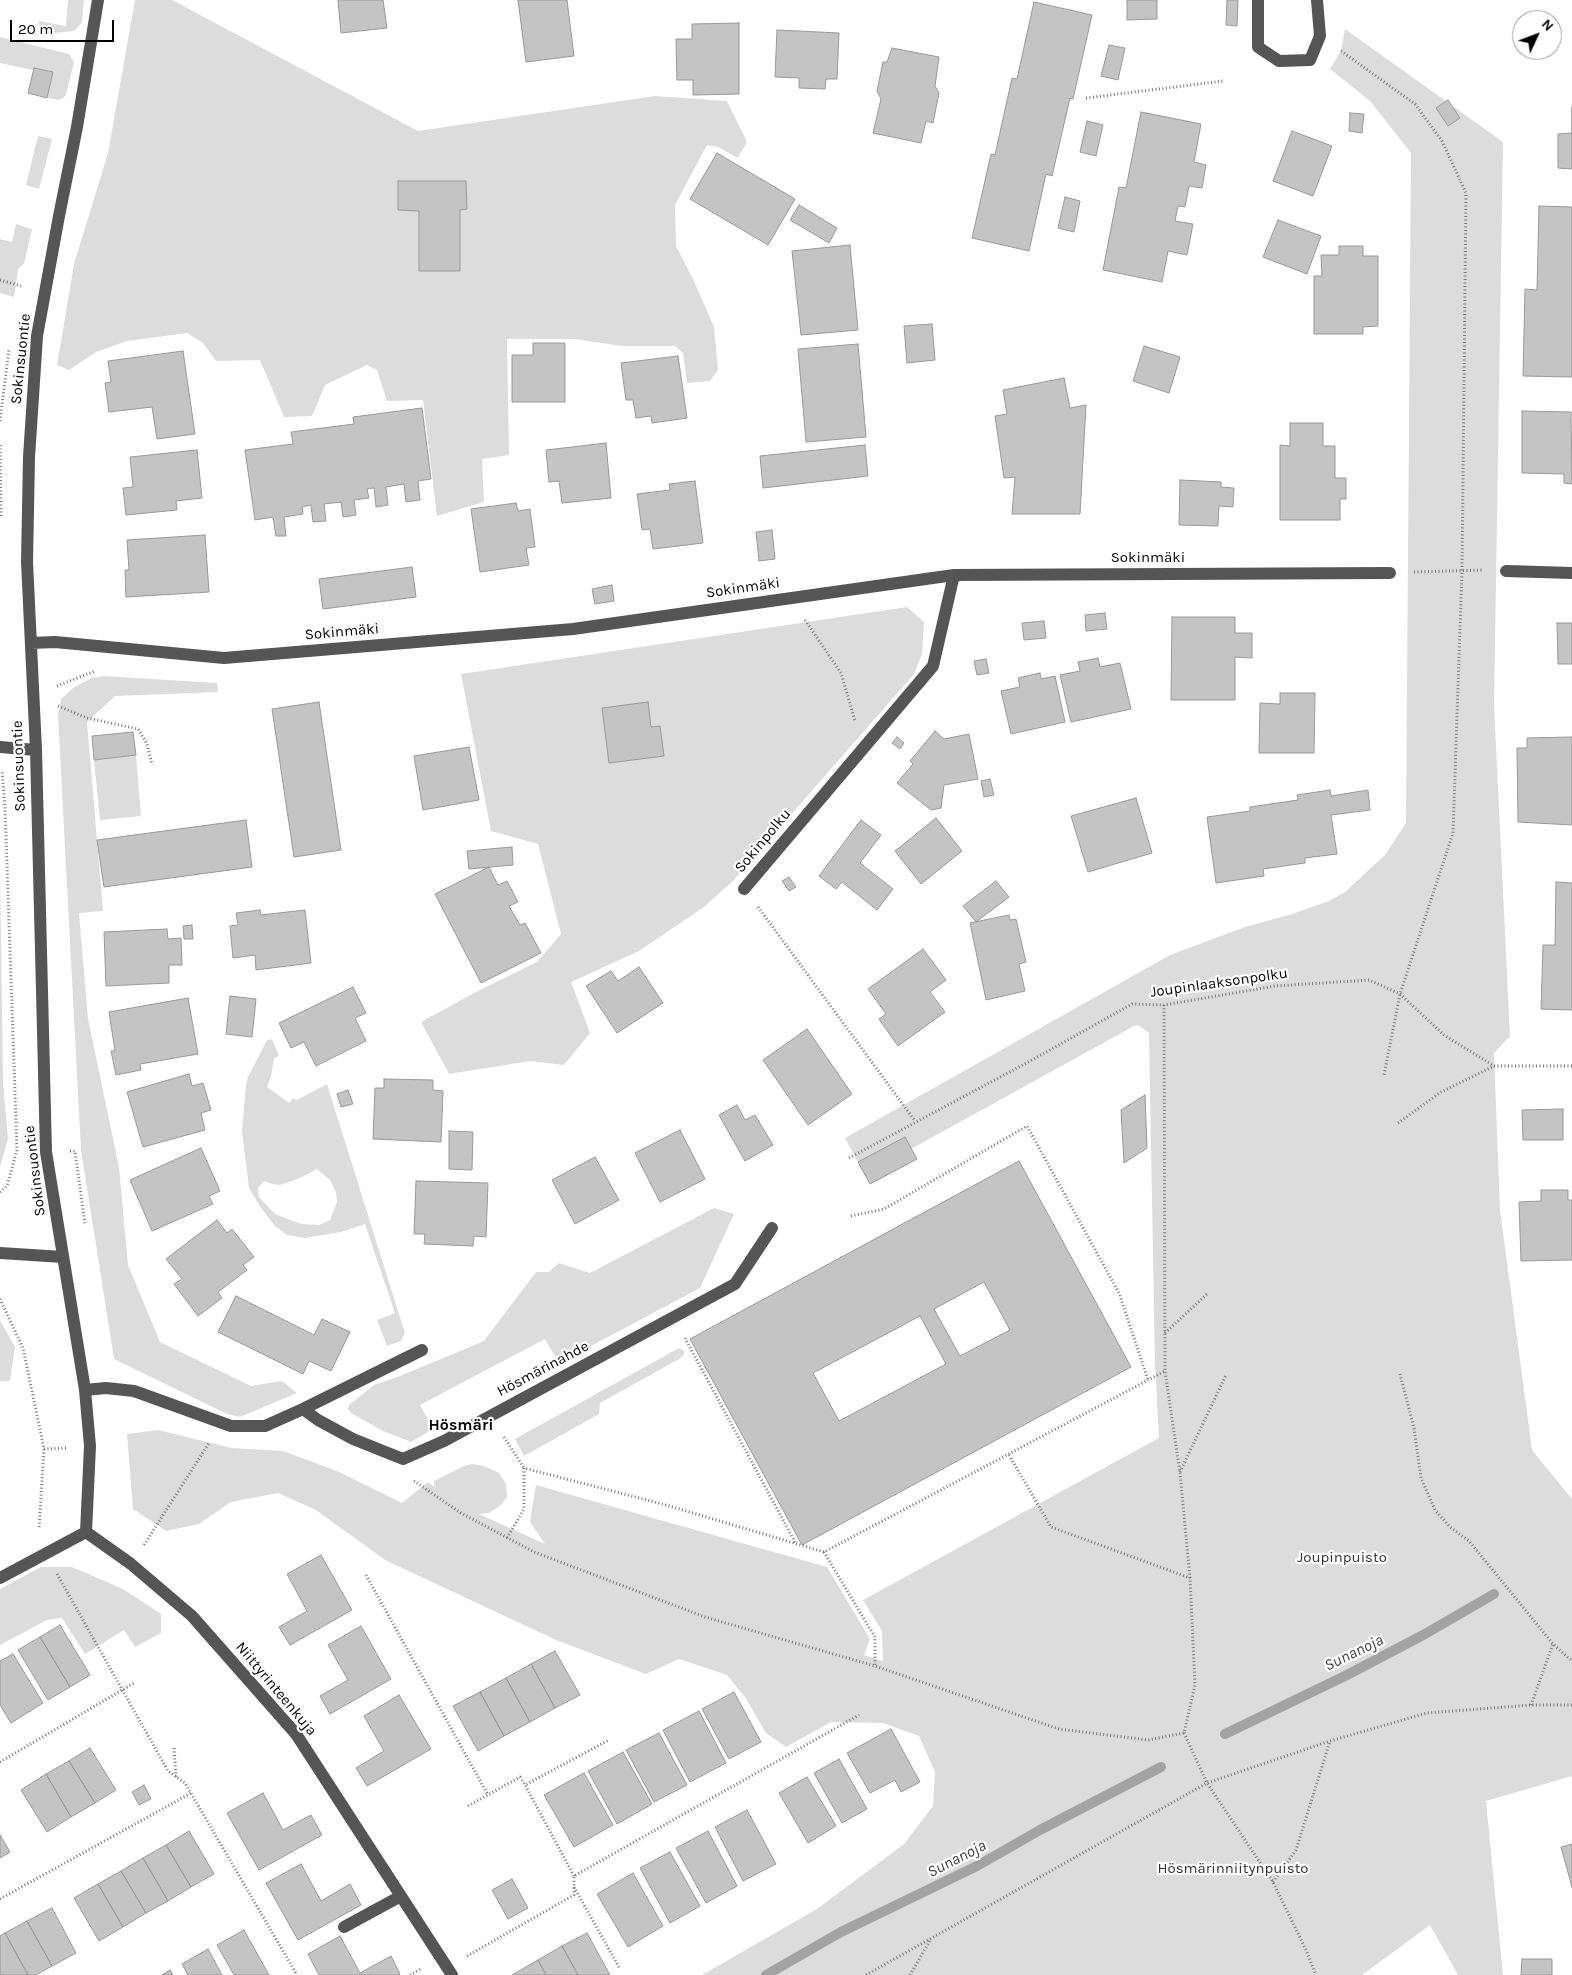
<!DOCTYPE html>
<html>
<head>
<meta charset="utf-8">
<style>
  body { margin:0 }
  #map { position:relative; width:1572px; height:1975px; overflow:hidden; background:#fff; font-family:Karla,sans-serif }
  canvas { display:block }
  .north { position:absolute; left:1512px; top:10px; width:50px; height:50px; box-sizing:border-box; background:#fff; border:1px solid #999; border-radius:50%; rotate:47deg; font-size:14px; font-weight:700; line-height:20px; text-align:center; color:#000 }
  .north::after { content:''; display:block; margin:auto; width:18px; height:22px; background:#000; clip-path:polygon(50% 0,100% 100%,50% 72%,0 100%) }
  .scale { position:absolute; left:10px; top:20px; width:104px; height:22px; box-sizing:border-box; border:2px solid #000; border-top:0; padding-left:6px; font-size:15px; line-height:18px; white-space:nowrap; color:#000; -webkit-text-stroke:4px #fff; paint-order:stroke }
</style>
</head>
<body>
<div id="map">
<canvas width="1572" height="1975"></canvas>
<div class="north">N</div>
<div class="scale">20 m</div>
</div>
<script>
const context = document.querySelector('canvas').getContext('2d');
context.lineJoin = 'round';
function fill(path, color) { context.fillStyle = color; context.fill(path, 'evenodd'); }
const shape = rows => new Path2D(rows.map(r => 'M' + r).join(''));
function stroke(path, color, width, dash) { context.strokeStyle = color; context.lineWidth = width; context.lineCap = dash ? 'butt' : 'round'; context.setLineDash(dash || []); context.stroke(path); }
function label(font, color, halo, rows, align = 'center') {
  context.font = font + ' Karla,sans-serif'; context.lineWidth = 4.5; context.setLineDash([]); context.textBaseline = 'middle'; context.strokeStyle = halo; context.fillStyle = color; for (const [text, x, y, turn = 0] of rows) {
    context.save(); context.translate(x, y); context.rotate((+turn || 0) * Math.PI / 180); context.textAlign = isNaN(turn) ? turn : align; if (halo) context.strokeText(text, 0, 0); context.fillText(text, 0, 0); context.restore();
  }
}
fill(shape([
  [68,0,84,0,82,21,79,26,74,31,55,33,41,28,38,21,66,26],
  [135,0,172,0,418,131,655,96,727,101,747,142,738,158,718,147,707,145,675,205,676,246,693,279,714,327,718,370,710,381,687,383,683,353,675,346,622,346,574,339,507,339,509,455,482,459,484,502,437,516,423,400,387,401,377,370,367,365,325,385,312,416,284,417,260,360,216,361,203,343,187,333,127,341,96,352,69,370,57,365,74,264,108,153],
  [1345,29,1503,142,1494,705,1510,1036,1494,1053,1500,1210,1532,1450,1572,1499,1572,1776,1486,1801,1503,1975,1458,1975,1430,1925,1362,1975,702,1975,817,1909,904,1844,933,1806,935,1772,919,1736,883,1723,831,1722,786,1747,766,1733,745,1697,727,1675,679,1659,646,1674,556,1640,385,1560,316,1510,278,1493,231,1502,199,1524,166,1531,133,1509,127,1434,158,1430,232,1448,283,1451,337,1471,402,1503,428,1482,434,1487,434,1481,464,1466,472,1464,484,1466,499,1473,506,1484,507,1497,501,1505,489,1513,479,1514,545,1544,530,1522,536,1485,827,1567,870,1639,864,1655,883,1661,882,1631,863,1600,1159,1438,1155,1364,1149,1033,1138,1025,1134,1026,911,1149,905,1137,858,1162,845,1138,1170,955,1245,927,1292,914,1329,901,1345,892,1385,855,1406,823,1411,153,1370,101,1330,69,1341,51],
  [0,37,69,54,74,62,66,95,63,98,59,100,47,98,53,72,34,68,33,70,0,63],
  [38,136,52,139,39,189,26,185],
  [16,224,32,229,24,264,18,269,14,297,0,293,0,239,12,242],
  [907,607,924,622,922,654,914,674,733,881,704,907,639,951,571,982,590,1033,564,1065,530,1061,449,1074,421,1022,474,993,537,962,561,934,538,844,491,831,461,674],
  [103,676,217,683,218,692,115,696,87,722,103,911,79,913,88,1019,119,1167,128,1265,160,1342,251,1386,282,1381,297,1393,240,1417,227,1414,114,1359,81,1150,58,715,61,699,73,688,92,678],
  [136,755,141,816,100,820,94,760],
  [0,866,3,1082,8,1139,0,1167],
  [272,1039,279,1056,274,1058,271,1076,267,1087,289,1103,293,1098,297,1100,327,1084,397,1308,405,1333,401,1341,387,1346,377,1320,395,1313,365,1224,341,1232,305,1238,287,1235,275,1226,259,1205,249,1188,242,1131,246,1086,248,1077,267,1040],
  [317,1169,330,1180,336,1192,337,1202,330,1220,319,1225,301,1224,275,1214,259,1197,258,1188,264,1181,272,1184,280,1185,300,1178],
  [714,1208,734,1214,700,1288,559,1363,545,1339,420,1405,433,1429,411,1442,383,1431,351,1413,348,1409,349,1405,374,1385,400,1376,484,1341,536,1272,549,1272,559,1263,590,1273],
  [0,1320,15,1347,10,1381,0,1381],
  [679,1348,684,1351,684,1355,679,1359,600,1403,599,1414,524,1456,515,1439],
  [41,1567,72,1567,123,1589,161,1614,161,1633,135,1647,124,1630,85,1654,62,1618,47,1620,0,1645,0,1589]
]), '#dcdcdc');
stroke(shape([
  [1225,1734,1347,1675,1425,1634,1494,1594],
  [766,1975,841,1932,977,1866,1040,1830,1161,1767]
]), '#a3a3a3', 10);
const building = shape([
  [338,0,383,0,387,28,341,33,338,0],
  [518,0,567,0,574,56,526,62,518,0],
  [1127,0,1157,0,1157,19,1127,20,1127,0],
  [1227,0,1238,0,1237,26,1226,25,1227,0],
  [1034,2,1092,15,1073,99,1070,98,1052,176,1046,174,1029,251,972,238,991,154,995,155,1012,78,1017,79,1034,2],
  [739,23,739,94,693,95,693,80,677,80,676,39,692,39,692,24,739,23],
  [777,30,839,33,837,79,826,79,825,89,799,88,799,78,775,77,777,30],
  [1109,45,1125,48,1118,80,1101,76,1109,45],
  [892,48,939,57,935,86,939,93,933,123,926,121,921,143,873,133,881,99,877,91,883,62,887,62,892,48],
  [34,68,53,72,47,98,28,93,34,68],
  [1448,100,1460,118,1448,126,1436,108,1448,100],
  [1572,107,1572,169,1558,168,1558,134,1572,133,1572,107],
  [1141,112,1201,124,1194,162,1206,165,1202,188,1189,186,1185,207,1178,206,1175,221,1193,224,1187,255,1168,251,1162,282,1103,270,1119,187,1126,188,1141,112],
  [1350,113,1364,114,1362,133,1349,131,1350,113],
  [1087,121,1103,125,1096,156,1080,152,1087,121],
  [1292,131,1332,146,1313,196,1273,181,1292,131],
  [717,153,795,199,768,245,690,199,717,153],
  [398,181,466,181,467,209,460,210,460,271,419,271,419,211,398,210,398,181],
  [1065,197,1080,201,1074,232,1058,228,1065,197],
  [799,205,837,228,829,243,790,220,799,205],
  [1539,206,1572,207,1572,377,1523,376,1525,289,1537,290,1539,206],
  [1278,220,1321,236,1307,274,1263,257,1278,220],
  [850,245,858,330,801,335,792,251,850,245],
  [1339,246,1363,246,1363,256,1378,256,1378,326,1363,327,1363,334,1314,334,1314,276,1322,276,1321,255,1339,255,1339,246],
  [932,324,935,360,907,363,904,326,932,324],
  [533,343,565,343,565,402,512,402,512,355,533,355,533,343],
  [858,344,866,437,806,442,798,349,858,344],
  [1144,346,1180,357,1169,393,1133,381,1144,346],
  [183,351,195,434,157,439,152,407,109,412,105,383,111,382,108,361,183,351],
  [678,356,687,418,652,423,651,416,636,418,633,400,626,400,621,363,678,356],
  [1064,378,1070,408,1086,405,1080,514,1012,514,1015,477,1004,478,995,416,1007,414,1003,390,1064,378],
  [422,408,431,479,418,481,420,500,406,502,404,484,386,487,388,505,376,507,374,488,367,489,369,498,354,500,356,515,343,517,341,502,324,504,326,521,313,522,311,505,302,507,303,514,284,517,286,536,276,536,273,517,255,520,245,450,293,444,291,432,354,424,353,417,422,408],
  [1522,411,1571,412,1572,484,1564,483,1564,474,1522,473,1522,411],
  [1290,423,1323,423,1323,446,1335,446,1335,478,1346,478,1346,499,1340,499,1340,520,1280,520,1280,445,1290,446,1290,423],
  [606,443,611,498,562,503,559,481,549,482,546,450,606,443],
  [865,445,868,476,763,488,760,456,865,445],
  [197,450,202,498,176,501,177,510,126,515,123,488,133,487,130,457,197,450],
  [1180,480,1221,482,1221,487,1234,488,1233,507,1219,506,1218,526,1179,525,1180,480],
  [695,481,703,543,653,549,650,529,642,530,637,494,670,490,669,484,695,481],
  [516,503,518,511,530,509,535,547,526,548,529,565,480,572,471,509,516,503],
  [772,530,775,559,759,561,756,532,772,530],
  [205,535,209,592,126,597,125,570,129,570,127,540,205,535],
  [412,567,416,597,323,609,319,579,412,567],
  [612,585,614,601,595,604,592,589,612,585],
  [1105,613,1107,629,1086,631,1085,615,1105,613],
  [1172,617,1235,617,1235,633,1252,633,1252,658,1235,657,1235,700,1171,700,1172,617],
  [1044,621,1046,638,1024,640,1022,623,1044,621],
  [1557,623,1572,623,1572,664,1558,664,1557,623],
  [1098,658,1100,667,1120,663,1131,709,1071,722,1060,675,1080,671,1078,662,1098,658],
  [986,659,989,673,977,675,974,661,986,659],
  [1040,673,1041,679,1055,676,1065,722,1011,734,1001,691,1020,687,1018,678,1040,673],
  [1280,693,1315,693,1314,753,1259,753,1260,703,1280,704,1280,693],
  [319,702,341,850,294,857,272,709,319,702],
  [648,702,651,727,660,726,664,756,609,763,602,708,648,702],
  [935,731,944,739,969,734,978,779,944,785,941,808,931,810,897,783,913,764,910,761,935,731],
  [133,732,136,755,94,760,92,736,133,732],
  [897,737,904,743,900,749,892,743,897,737],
  [1572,737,1572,825,1518,822,1517,748,1527,748,1527,738,1572,737],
  [469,747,479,800,423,810,414,756,469,747],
  [990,779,994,795,984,797,981,781,990,779],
  [1330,790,1331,796,1368,790,1370,810,1331,815,1337,854,1305,858,1305,863,1263,869,1264,876,1216,883,1207,817,1250,811,1250,807,1298,800,1297,795,1330,790],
  [1136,798,1152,853,1088,872,1071,816,1136,798],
  [936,818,962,851,921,884,895,851,936,818],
  [246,820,252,867,104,887,97,840,246,820],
  [861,820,881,835,860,863,893,889,877,910,842,882,836,889,819,876,861,820],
  [512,847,513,865,469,869,467,851,512,847],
  [489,867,498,885,507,881,518,902,509,906,520,925,525,923,541,953,481,983,435,894,489,867],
  [789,877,796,887,789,891,782,881,789,877],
  [996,881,1009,897,976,922,963,906,996,881],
  [1556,882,1572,883,1572,1010,1541,1009,1543,945,1555,945,1556,882],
  [260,910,261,915,305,910,311,963,256,970,255,955,233,958,230,926,238,925,236,913,260,910],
  [1009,915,1010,920,1016,919,1026,962,1019,964,1025,991,986,1000,970,923,1009,915],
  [192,925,193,939,184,939,183,926,192,925],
  [167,929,168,939,181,938,182,965,169,965,169,983,106,986,104,932,167,929],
  [923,949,946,980,930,992,945,1012,898,1046,879,1019,886,1014,868,989,923,949],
  [639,967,663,1003,617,1033,586,986,611,971,618,981,639,967],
  [353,987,366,1013,355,1018,366,1041,316,1066,304,1042,291,1048,279,1023,353,987],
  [230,996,256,999,252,1037,226,1034,230,996],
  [188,998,198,1054,140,1064,141,1070,116,1075,111,1051,115,1051,109,1012,188,998],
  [807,1029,852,1094,808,1125,763,1060,807,1029],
  [189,1074,192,1086,203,1083,211,1110,201,1113,205,1130,143,1147,127,1092,189,1074],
  [384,1079,433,1080,433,1090,443,1091,441,1142,373,1139,375,1088,384,1088,384,1079],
  [348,1090,353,1104,341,1107,337,1094,348,1090],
  [1145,1095,1147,1148,1124,1163,1121,1110,1145,1095],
  [737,1105,745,1120,755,1115,773,1145,745,1161,719,1115,737,1105],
  [1563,1109,1563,1140,1523,1140,1522,1110,1563,1109],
  [680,1130,705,1179,660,1202,635,1153,680,1130],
  [449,1131,473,1132,472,1170,449,1169,449,1131],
  [905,1137,917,1159,870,1184,858,1162,905,1137],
  [201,1148,220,1191,209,1196,213,1204,152,1231,130,1180,201,1148],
  [595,1157,619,1200,575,1224,552,1180,595,1157],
  [1019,1161,1131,1367,802,1545,690,1339,1019,1161],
  [984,1282,1010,1330,960,1356,934,1309,984,1282],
  [920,1316,946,1364,839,1421,813,1373,920,1316],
  [416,1181,488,1183,486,1237,474,1236,473,1246,424,1244,425,1234,414,1234,416,1181],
  [1541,1190,1568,1190,1568,1200,1572,1200,1572,1260,1521,1261,1519,1202,1541,1201,1541,1190],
  [217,1220,227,1233,232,1229,254,1257,243,1265,247,1270,218,1292,222,1298,198,1316,174,1284,182,1279,166,1259,217,1220],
  [236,1296,314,1335,322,1319,350,1332,331,1371,309,1361,303,1374,218,1332,236,1296],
  [321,1555,352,1610,290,1645,279,1627,307,1611,287,1574,321,1555],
  [60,1625,90,1675,70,1687,40,1637,60,1625],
  [361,1626,391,1679,330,1714,320,1696,348,1680,328,1645,361,1626],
  [40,1637,70,1687,48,1700,18,1650,40,1637],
  [555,1651,580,1695,555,1708,531,1664,555,1651],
  [13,1654,43,1703,11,1723,0,1705,0,1661,13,1654],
  [531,1664,555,1708,530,1722,506,1678,531,1664],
  [506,1678,530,1722,504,1736,480,1692,506,1678],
  [480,1692,504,1736,478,1751,453,1706,480,1692],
  [734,1692,761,1742,729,1759,702,1709,734,1692],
  [399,1695,431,1749,367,1786,356,1768,384,1751,364,1716,399,1695],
  [699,1711,726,1763,690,1782,663,1730,699,1711],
  [891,1729,920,1782,901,1792,895,1780,870,1793,847,1753,891,1729],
  [659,1733,687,1785,654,1802,626,1750,659,1733],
  [90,1748,116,1790,95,1803,69,1761,90,1748],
  [623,1752,652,1804,617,1824,588,1771,623,1752],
  [839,1759,867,1809,842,1823,814,1773,839,1759],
  [69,1761,95,1803,71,1817,46,1774,69,1761],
  [584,1773,613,1825,574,1847,544,1795,584,1773],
  [46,1774,71,1817,47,1832,21,1790,46,1774],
  [807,1777,836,1826,808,1843,779,1793,807,1777],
  [144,1785,151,1799,139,1805,132,1792,144,1785],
  [263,1793,283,1830,311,1815,322,1835,259,1870,227,1813,263,1793],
  [747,1810,776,1864,743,1881,715,1827,747,1810],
  [189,1831,214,1874,191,1887,166,1845,189,1831],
  [708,1831,737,1886,706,1903,676,1848,708,1831],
  [0,1835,10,1852,0,1858,0,1835],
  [1572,1844,1572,1887,1561,1847,1572,1844],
  [166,1845,191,1887,168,1901,143,1858,166,1845],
  [670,1852,700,1906,670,1923,640,1868,670,1852],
  [143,1858,168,1901,146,1913,121,1871,143,1858],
  [301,1864,321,1901,350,1884,361,1905,298,1940,266,1883,301,1864],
  [121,1871,146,1913,123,1927,98,1884,121,1871],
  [633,1873,663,1926,628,1947,597,1894,633,1873],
  [512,1879,528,1908,508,1919,492,1890,512,1879],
  [98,1884,123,1927,99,1941,74,1898,98,1884],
  [52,1908,76,1953,52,1966,27,1921,52,1908],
  [27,1921,52,1966,36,1975,28,1975,5,1933,27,1921],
  [244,1930,269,1975,234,1975,217,1945,244,1930],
  [5,1933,28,1975,0,1975,0,1936,5,1933],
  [587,1933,610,1975,578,1975,562,1946,587,1933],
  [340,1936,360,1973,391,1956,400,1974,398,1975,319,1975,308,1954,340,1936],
  [562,1946,578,1975,546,1975,538,1960,562,1946],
  [208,1949,222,1975,188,1975,182,1964,208,1949],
  [1522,1959,1552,1959,1552,1975,1521,1975,1522,1959],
  [538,1960,546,1975,512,1975,538,1960],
  [170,1970,173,1975,162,1975,170,1970]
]);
fill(building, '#c4c4c4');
stroke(building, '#999', 1);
stroke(shape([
  [1341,51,1415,104,1442,141,1466,193,1462,570,1453,833,1400,994,1384,1075],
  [1086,98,1223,81],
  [0,280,21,286],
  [0,421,9,349],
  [0,445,1,517],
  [1414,572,1483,570],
  [805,620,841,673,855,721],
  [57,686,95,671],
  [58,706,87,718,138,729,147,744,152,765],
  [758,907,915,1121],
  [1398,1123,1441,1092,1494,1066],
  [70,1151,75,1151,85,1224],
  [849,1158,1032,1060,1132,1004,1164,1005,1275,986,1369,980,1400,994,1444,1035,1494,1066,1572,1066],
  [0,1192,7,1186,17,1150,5,808,2,770],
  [851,1216,884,1209,1027,1126,1119,1293,1148,1380],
  [0,1299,23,1348,44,1449,39,1529],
  [1165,1333,1207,1294],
  [685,1338,796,1544],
  [1400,1374,1414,1428,1421,1478,1435,1510,1450,1527,1469,1541,1553,1644,1572,1661],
  [504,1437,524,1468],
  [44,1449,66,1448],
  [1009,1455,1051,1527,1190,1578],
  [1180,1472,1226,1375],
  [414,1481,461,1513,534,1552,705,1617,875,1666,1059,1729,1148,1740,1184,1733,1195,1685,1190,1578,1180,1473,1165,1371,1164,1005],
  [507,1538,524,1509,524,1468,666,1505,824,1552,1165,1371],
  [144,1545,209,1443],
  [824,1552,875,1637,875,1666],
  [57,1574,168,1771,185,1783,297,1975],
  [366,1575,488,1795],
  [1531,1705,1553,1644],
  [1184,1733,1207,1783,1273,1882,1306,1950,1316,1975],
  [174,1748,176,1777],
  [0,1762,134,1683],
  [468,1806,520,1777,525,1785],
  [574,1876,525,1785,609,1740],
  [1273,1882,1296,1850,1330,1741],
  [574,1887,620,1969],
  [0,1899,191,1793],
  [467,1956,574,1895,574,1876,859,1715],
  [410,1975,421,1969],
  [866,1975,1207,1783,1330,1741,1427,1713,1531,1705,1572,1705],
  [910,1975,931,1939]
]), '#777', 3, [1, 2.5]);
stroke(shape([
  [1258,0,1258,47,1279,61,1310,60,1320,36,1317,0],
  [1506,571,1572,573],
  [31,643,55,642,224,658,573,629,954,575,1390,573],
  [0,747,36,750],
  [744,889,933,666,954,575],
  [0,1253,63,1257],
  [85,1390,106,1388,134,1391,231,1426,265,1426,303,1409,422,1350],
  [303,1409,318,1420,353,1439,403,1459,444,1441,735,1284,772,1228],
  [86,1532,90,1446,85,1390,46,1152,36,750,27,562,29,457,37,336,59,216,77,127,98,0],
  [86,1532,131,1564,192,1616,296,1734,452,1975],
  [0,1578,86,1532],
  [344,1927,401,1896]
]), '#555', 12);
label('15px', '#000', '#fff', [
  ["Sokinsuontie",21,359,-84],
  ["Sokinmäki",1148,558],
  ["Sokinmäki",743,588,-8],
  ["Sokinmäki",342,632,-5],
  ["Sokinsuontie",19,766,-92],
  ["Sokinpolku",763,841,-50],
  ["Joupinlaaksonpolku",1219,983,-8],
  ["Sokinsuontie",35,1171,-97],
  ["Hösmärinahde",543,1369,-28],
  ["Niittyrinteenkuja",276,1689,50]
]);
label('15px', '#333', '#fff', [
  ["Joupinpuisto",1342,1558],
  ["Hösmärinniitynpuisto",1233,1869]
]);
label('bold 16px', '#000', '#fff', [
  ["Hösmäri",461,1425]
]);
label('italic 16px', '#444', '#fff', [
  ["Sunanoja",1354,1653,-26],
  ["Sunanoja",957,1859,-27]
]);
</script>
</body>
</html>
